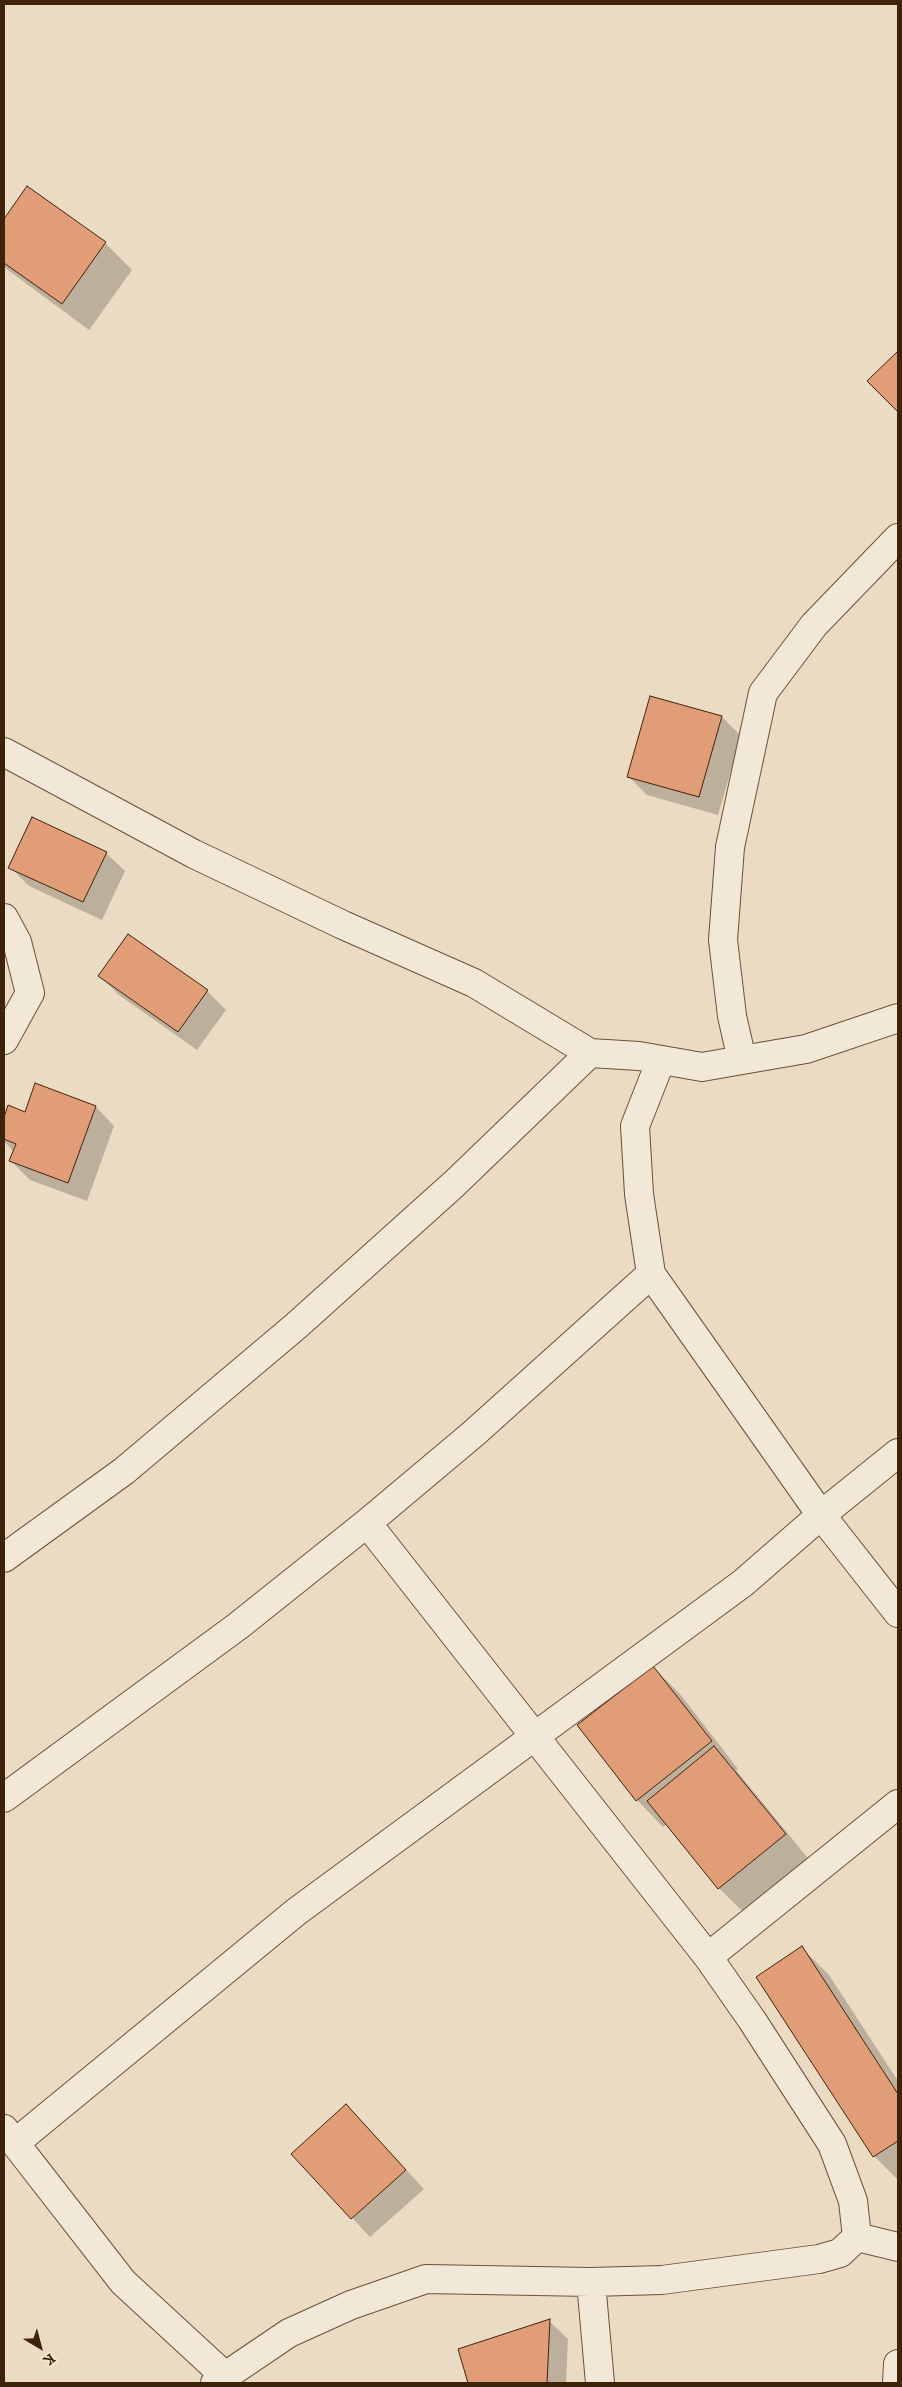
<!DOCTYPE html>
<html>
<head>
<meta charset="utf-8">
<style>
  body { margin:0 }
  #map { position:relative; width:902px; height:2387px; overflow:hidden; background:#ebdbc3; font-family:"IM FELL English",serif }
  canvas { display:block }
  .frame { position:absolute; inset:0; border:5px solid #3f2309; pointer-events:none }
  .north { position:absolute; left:15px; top:2322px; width:50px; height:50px; -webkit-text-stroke:4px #f2e8d8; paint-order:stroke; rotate:143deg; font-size:14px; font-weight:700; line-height:20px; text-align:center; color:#3f2309 }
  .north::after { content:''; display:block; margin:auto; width:18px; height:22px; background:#3f2309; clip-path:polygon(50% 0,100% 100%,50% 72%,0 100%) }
</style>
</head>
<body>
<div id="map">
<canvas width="902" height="2387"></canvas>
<div class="frame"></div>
<div class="north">K</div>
</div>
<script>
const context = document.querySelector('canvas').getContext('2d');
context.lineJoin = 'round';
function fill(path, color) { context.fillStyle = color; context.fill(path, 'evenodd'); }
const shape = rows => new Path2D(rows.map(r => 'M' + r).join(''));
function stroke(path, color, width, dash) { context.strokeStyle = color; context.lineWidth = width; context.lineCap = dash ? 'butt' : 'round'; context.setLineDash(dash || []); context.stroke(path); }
fill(shape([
  [27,188,105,243,132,270,89,330,4,267,4,221],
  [898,352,898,411,869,381],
  [651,697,722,717,741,736,718,815,647,795,628,776],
  [106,853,125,871,102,920,29,886,10,867],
  [100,976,207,991,226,1010,197,1050,119,995],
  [36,1085,96,1107,114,1126,87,1201,30,1180,11,1161,14,1152,4,1141,4,1121,9,1107,26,1114],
  [653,1667,680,1694,738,1769,736,1770,811,1862,746,1915,719,1888,667,1824,663,1827,637,1800],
  [802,1948,829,1975,898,2081,898,2180,874,2156],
  [346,2105,424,2189,370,2237,293,2154],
  [549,2321,568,2339,566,2383,469,2383,459,2350]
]), '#0003');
const building = shape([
  [27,186,106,242,62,304,4,263,4,219,27,186],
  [898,351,898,412,867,381,898,351],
  [650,696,722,716,699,797,627,777,650,696],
  [32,817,107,852,83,902,8,868,32,817],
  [128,934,208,990,178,1032,98,976,128,934],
  [35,1083,96,1106,68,1183,9,1161,16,1144,4,1139,4,1117,8,1105,25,1112,35,1083],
  [653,1666,712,1741,636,1801,577,1725,653,1666],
  [714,1746,786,1834,718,1889,647,1801,714,1746],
  [802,1946,898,2094,898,2141,873,2157,756,1977,802,1946],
  [346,2104,406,2170,351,2219,291,2154,346,2104],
  [550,2319,547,2383,468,2383,458,2349,550,2319]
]);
fill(building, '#e19d78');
stroke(building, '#3f2309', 1);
const minor = shape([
  [898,538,814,625,763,693,730,847,723,940,732,1016,742,1060,806,1049,898,1018],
  [4,752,194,854,343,925,474,983,590,1053,639,1056,702,1067,742,1060],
  [4,918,17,942,30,993,4,1040],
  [661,1060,635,1126,639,1194,651,1274,821,1515,898,1613],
  [4,1558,124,1471,296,1326,454,1184,590,1053],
  [4,1798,238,1626,367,1523,473,1434,651,1274],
  [708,1957,898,1804],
  [4,2129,123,2282,225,2376],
  [15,2143,296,1912,743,1583,821,1515,898,1453],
  [857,2237,898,2247],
  [591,2282,600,2383],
  [215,2383,289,2333,351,2305,426,2279,591,2282,662,2280,819,2259,840,2253,857,2237,853,2201,832,2144,752,2020,708,1957,367,1523],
  [897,2383,898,2364]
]);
stroke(minor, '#6a5138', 30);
stroke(minor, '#f2e8d8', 28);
</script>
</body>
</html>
